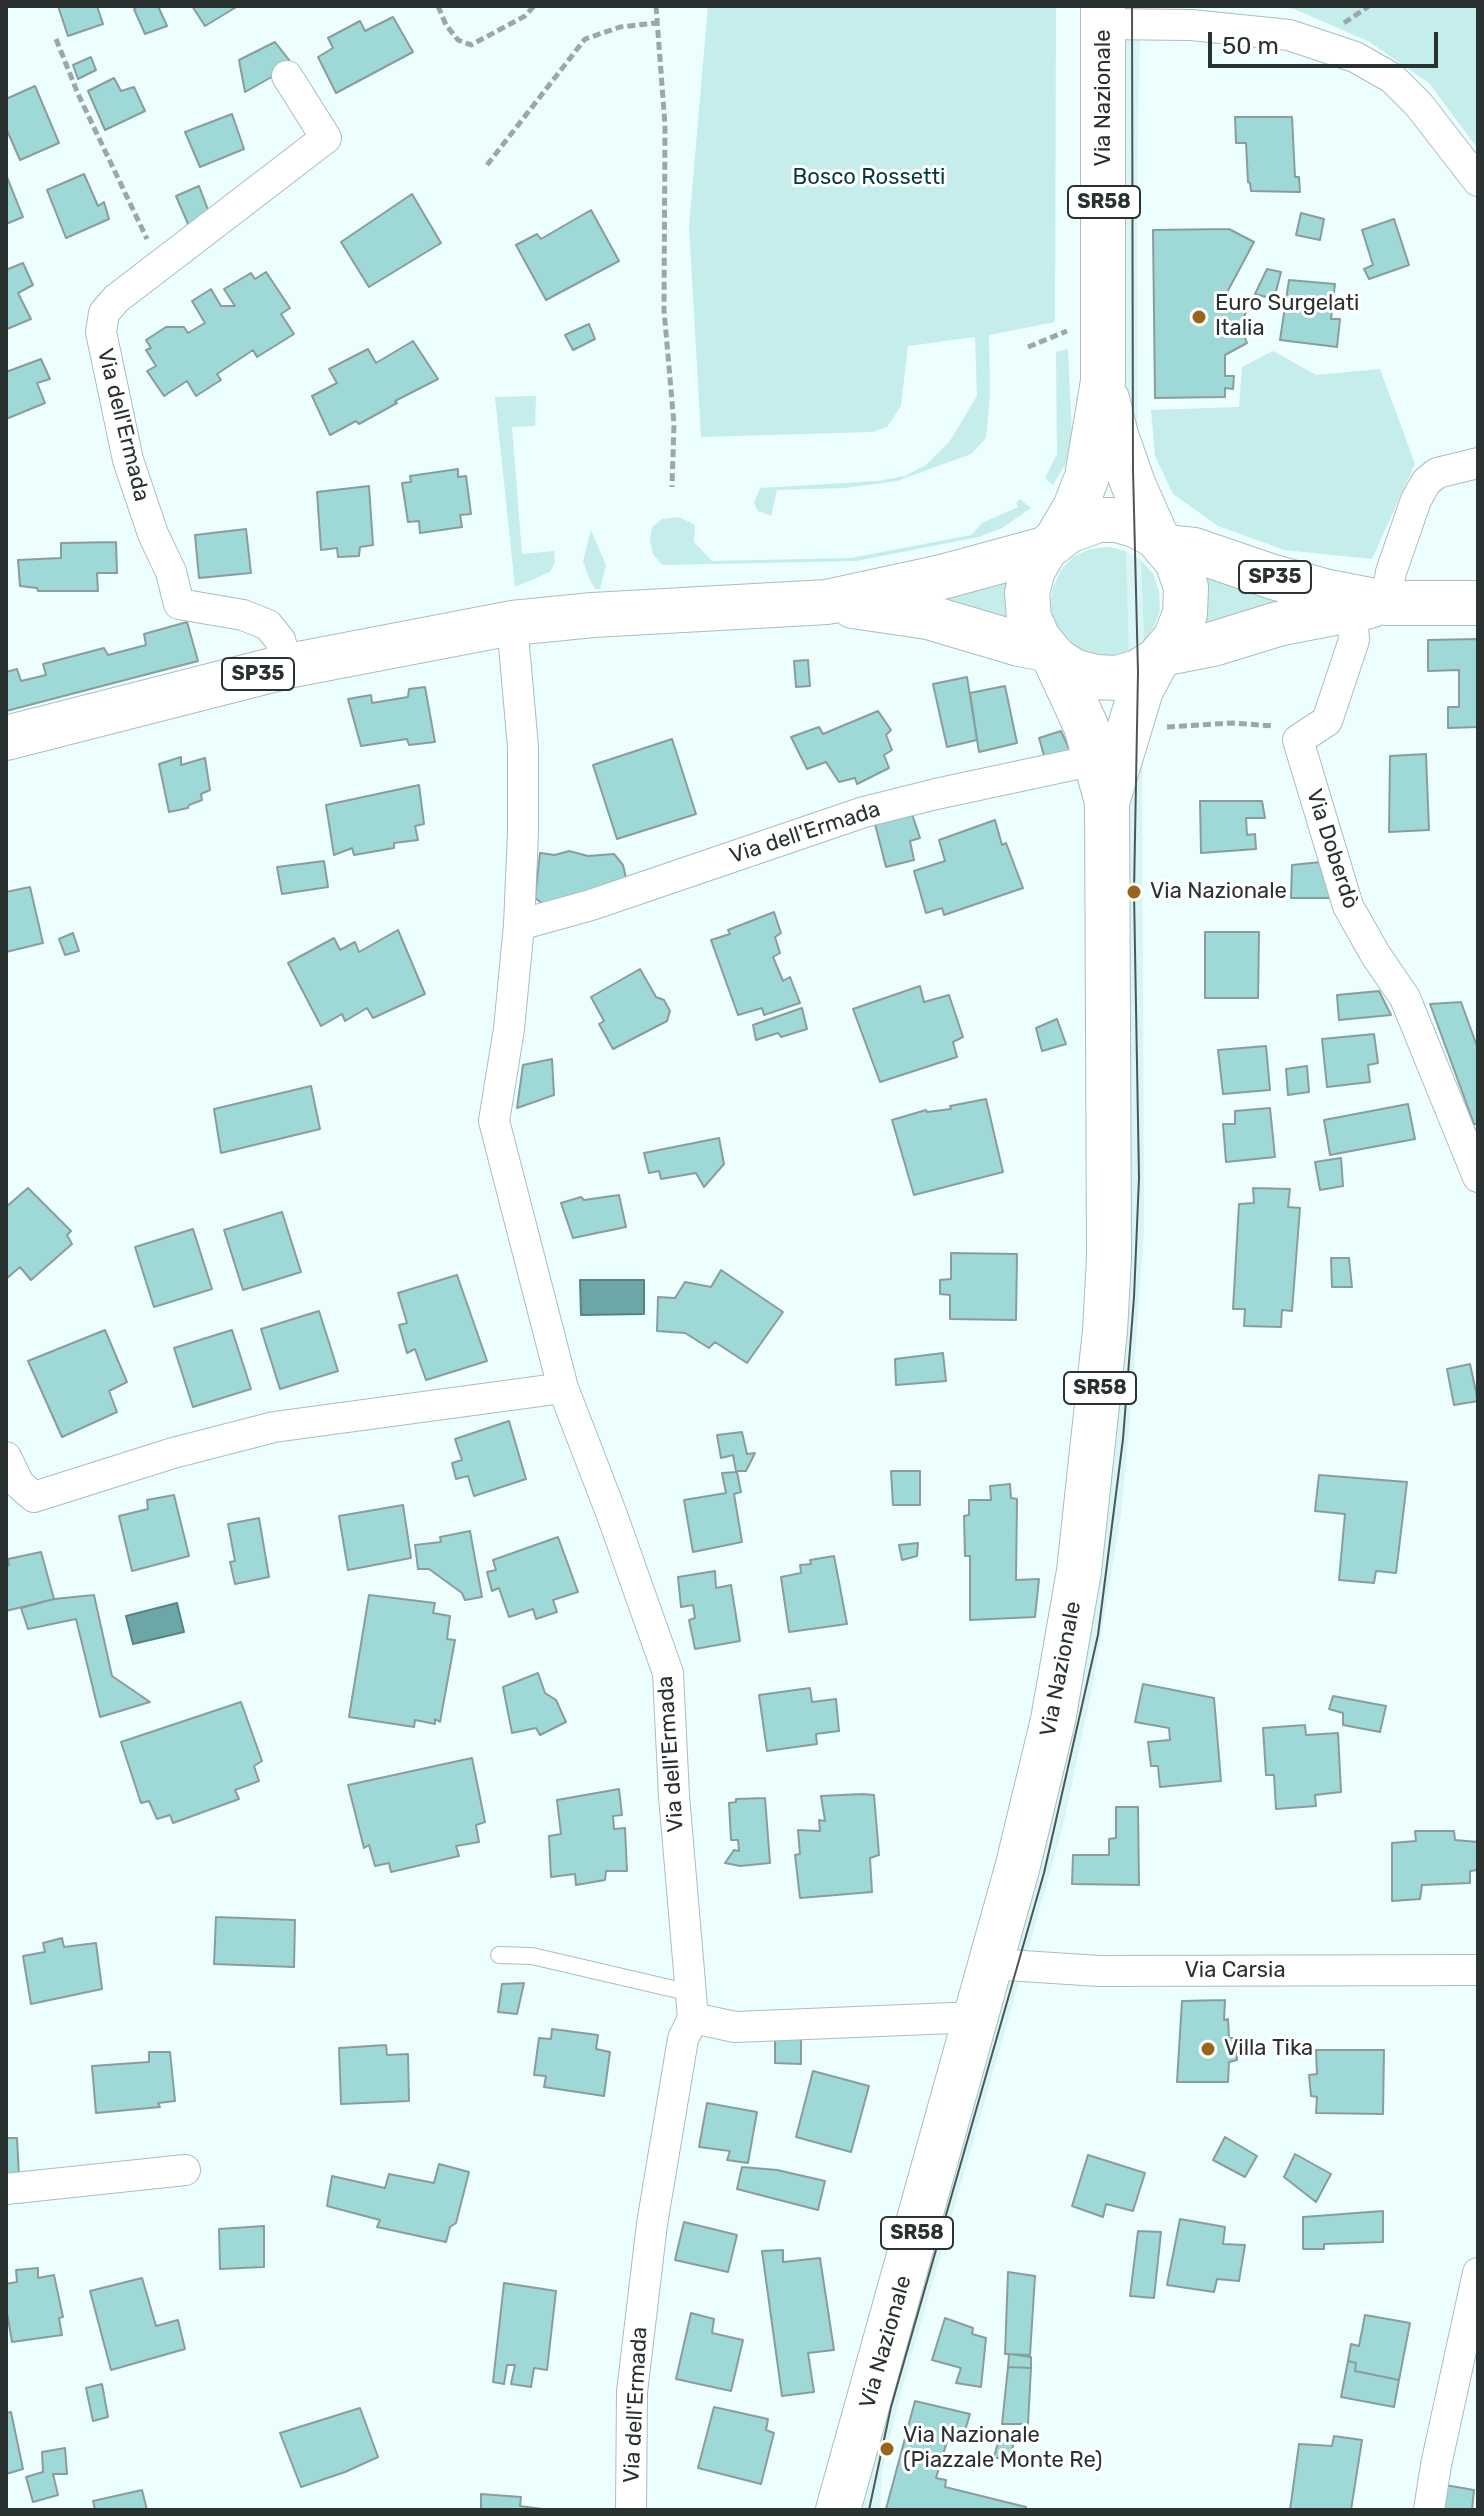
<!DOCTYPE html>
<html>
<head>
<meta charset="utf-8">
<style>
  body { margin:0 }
  #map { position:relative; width:1484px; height:2516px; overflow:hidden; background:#ecfefe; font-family:Rubik,sans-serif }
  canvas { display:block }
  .frame { position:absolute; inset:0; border:8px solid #2a3131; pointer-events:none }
  .scale { position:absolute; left:1208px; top:32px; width:230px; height:36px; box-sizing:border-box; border:4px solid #2a3131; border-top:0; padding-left:10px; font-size:24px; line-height:28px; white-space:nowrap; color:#2a3131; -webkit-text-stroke:6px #fff; paint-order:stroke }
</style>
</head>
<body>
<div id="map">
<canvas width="1484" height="2516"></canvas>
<div class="frame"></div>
<div class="scale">50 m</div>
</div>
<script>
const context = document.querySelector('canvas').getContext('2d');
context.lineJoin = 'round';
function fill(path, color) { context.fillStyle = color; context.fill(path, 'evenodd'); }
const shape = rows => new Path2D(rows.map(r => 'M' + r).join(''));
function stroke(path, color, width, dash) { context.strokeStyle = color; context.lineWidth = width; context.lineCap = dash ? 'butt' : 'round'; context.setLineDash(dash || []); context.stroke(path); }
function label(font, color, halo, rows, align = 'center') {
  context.font = font + ' Rubik,sans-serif'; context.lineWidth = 6; context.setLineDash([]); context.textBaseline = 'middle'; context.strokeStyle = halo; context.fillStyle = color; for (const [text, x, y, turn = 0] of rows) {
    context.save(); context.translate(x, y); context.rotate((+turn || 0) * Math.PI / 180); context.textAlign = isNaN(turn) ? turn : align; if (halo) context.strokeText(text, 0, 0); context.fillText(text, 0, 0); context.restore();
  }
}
fill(shape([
  [1140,36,1137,200,1138,465,1119,395,1118,37],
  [1126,551,1141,560,1144,641,1129,651],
  [1142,744,1144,1230,1132,1397,1121,1514,1093,1683,1063,1826,1027,1954,1009,1951,1074,1682,1120,829],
  [1001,1980,1019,1982,901,2392,882,2471,880,2510,855,2510]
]), '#d9f5f5');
fill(shape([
  [708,6,1056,6,1055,322,989,335,990,396,986,438,971,454,897,481,845,488,777,490,771,516,758,511,754,503,760,488,878,481,905,476,926,465,950,441,977,396,975,337,908,346,901,406,887,427,872,432,701,437,689,226],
  [1277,6,1478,6,1478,149,1429,83,1368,41,1294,9],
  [1068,349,1072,437,1066,463,1053,485,1045,478,1057,454,1056,352],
  [1273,351,1316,375,1380,369,1415,464,1372,559,1284,550,1218,526,1173,494,1155,456,1151,410,1239,407,1242,367],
  [536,396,535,426,512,427,522,554,554,551,555,562,550,572,515,587,495,397],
  [1020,499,1031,508,1002,528,979,537,856,561,662,565,653,554,650,540,652,527,662,519,679,517,695,525,694,542,712,561,851,558,971,535,982,523,1018,507,1016,503],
  [591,530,606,565,600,589,595,589,589,578,583,561],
  [1108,547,1126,551,1129,651,1111,656,1094,655,1077,649,1063,637,1054,622,1050,604,1053,587,1061,570,1073,557,1090,549],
  [1141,560,1153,574,1159,591,1160,610,1154,627,1144,641],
  [1202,567,1315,601,1203,637,1208,602],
  [1020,568,1021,629,930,595]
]), '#c4edec');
const water = shape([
  [580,1280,644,1280,644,1314,581,1315,580,1280],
  [177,1603,184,1632,133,1644,126,1616,177,1603]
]);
fill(water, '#6da6a6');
stroke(water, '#598383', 2);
const building = shape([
  [58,6,97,6,103,24,68,36,58,6],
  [139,6,158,6,167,26,145,34,134,9,139,6],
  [192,6,238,6,205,26,192,6],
  [393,17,413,52,336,93,318,57,333,48,328,38,360,21,365,31,393,17],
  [275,42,293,65,245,92,239,60,275,42],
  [91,57,96,70,78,79,73,65,91,57],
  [114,78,121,91,134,87,145,111,105,130,88,91,114,78],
  [35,86,59,143,20,160,6,128,6,99,35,86],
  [232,114,244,149,200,167,185,132,232,114],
  [1235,117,1292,117,1295,177,1299,177,1300,192,1251,191,1250,183,1248,182,1246,143,1236,143,1235,117],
  [84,174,98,206,104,202,109,219,66,238,47,190,84,174],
  [7,177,23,217,6,224,6,178,7,177],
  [199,186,210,215,191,231,176,196,199,186],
  [412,194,441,243,369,287,341,242,412,194],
  [591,210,619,261,546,300,516,245,537,234,541,239,591,210],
  [1301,213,1324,219,1320,240,1296,235,1301,213],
  [1394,219,1409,265,1369,279,1364,269,1373,265,1362,230,1394,219],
  [1229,229,1254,242,1224,298,1247,310,1240,325,1247,343,1225,355,1225,376,1234,376,1233,389,1225,388,1225,397,1155,398,1153,230,1229,229],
  [23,263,33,285,18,293,31,319,7,329,6,270,23,263],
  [1267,269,1281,272,1274,299,1255,294,1267,269],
  [266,272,290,308,281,314,294,334,257,357,253,350,217,374,221,380,196,396,187,381,164,396,147,371,156,366,146,350,151,348,146,340,166,327,184,327,188,333,205,323,192,301,211,289,221,306,235,306,224,289,251,273,255,279,266,272],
  [1289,280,1335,284,1331,319,1340,319,1337,347,1280,340,1289,280],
  [589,324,595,339,573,350,565,335,589,324],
  [413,341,438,379,395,401,397,403,359,424,356,421,330,435,312,396,337,383,329,369,368,349,376,363,413,341],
  [41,359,50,379,37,383,45,403,6,419,6,372,41,359],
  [458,469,458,477,466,476,471,514,460,515,462,527,420,533,419,521,408,522,402,483,411,482,410,476,458,469],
  [369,486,373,545,360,547,359,556,338,557,337,548,321,550,317,492,369,486],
  [246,529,251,573,199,578,195,535,246,529],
  [116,542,117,573,97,573,98,591,38,591,37,588,20,586,18,560,61,558,61,543,116,542],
  [187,622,198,661,6,711,6,672,17,669,21,681,46,675,43,664,104,648,108,655,146,645,144,634,187,622],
  [1478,639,1478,727,1448,728,1448,707,1459,707,1459,670,1428,671,1428,640,1478,639],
  [808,660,810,686,796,687,794,661,808,660],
  [967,677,977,740,947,747,933,684,967,677],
  [1005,686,1017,743,979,752,970,693,1005,686],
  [425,687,435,742,409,745,407,739,361,746,348,699,371,695,372,703,408,697,409,689,425,687],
  [878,711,891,730,886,735,892,750,884,755,889,768,857,784,855,778,839,782,826,762,807,769,791,737,819,727,823,734,878,711],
  [1061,731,1072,755,1045,759,1039,738,1061,731],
  [672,739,696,814,617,839,593,765,672,739],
  [1426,754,1429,830,1389,832,1390,756,1426,754],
  [181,757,181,765,205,758,210,790,201,794,202,800,189,805,188,808,169,812,159,764,181,757],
  [419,785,424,824,415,826,418,840,394,843,394,848,354,855,352,848,334,855,326,805,419,785],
  [1200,801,1262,801,1265,818,1246,818,1247,835,1255,834,1256,849,1201,853,1200,801],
  [912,814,920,838,910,841,914,860,886,867,874,820,912,814],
  [995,820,1002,845,1006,843,1023,888,944,915,942,908,926,913,914,871,945,861,939,840,995,820],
  [569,851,588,856,614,854,623,865,627,882,547,907,535,898,540,853,555,855,569,851],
  [324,861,328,887,282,894,277,867,324,861],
  [1321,862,1331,898,1291,898,1292,865,1321,862],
  [30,887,43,943,6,952,6,892,30,887],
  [774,912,781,933,775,937,780,953,773,957,783,981,790,977,800,1003,764,1015,762,1008,738,1015,711,940,730,934,728,930,774,912],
  [398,930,425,994,373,1018,367,1008,345,1021,342,1014,321,1026,288,963,334,938,340,950,355,942,359,952,398,930],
  [1205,932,1259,932,1258,998,1205,998,1205,932],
  [73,933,79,951,65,955,59,939,73,933],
  [640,969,656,997,664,1000,670,1011,667,1021,613,1049,599,1024,604,1021,591,997,640,969],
  [920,986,924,1002,949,995,963,1037,953,1042,957,1057,880,1082,853,1009,920,986],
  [1379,991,1391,1015,1339,1020,1337,995,1379,991],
  [1461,1002,1478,1049,1478,1124,1474,1124,1430,1004,1461,1002],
  [802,1008,807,1029,781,1037,778,1033,756,1040,753,1025,802,1008],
  [1057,1019,1066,1044,1042,1051,1036,1028,1057,1019],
  [1374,1034,1378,1063,1368,1065,1370,1082,1327,1087,1322,1039,1374,1034],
  [1266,1046,1270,1090,1223,1094,1218,1050,1266,1046],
  [552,1059,554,1095,517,1108,523,1065,552,1059],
  [1307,1066,1309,1092,1288,1095,1286,1069,1307,1066],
  [311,1086,320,1129,221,1153,214,1109,311,1086],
  [986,1099,1003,1172,914,1195,892,1120,926,1110,927,1112,951,1109,950,1106,986,1099],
  [1408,1104,1415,1139,1330,1155,1324,1120,1408,1104],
  [1270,1108,1275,1157,1226,1162,1223,1124,1235,1124,1235,1111,1270,1108],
  [719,1138,724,1164,704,1187,696,1173,661,1179,659,1171,649,1173,644,1153,719,1138],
  [1341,1158,1343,1186,1320,1190,1315,1162,1341,1158],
  [28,1188,71,1231,67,1235,72,1244,31,1280,20,1267,6,1279,6,1207,28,1188],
  [1253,1188,1290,1189,1288,1207,1300,1208,1292,1311,1282,1310,1281,1327,1244,1326,1245,1309,1233,1309,1239,1204,1254,1203,1253,1188],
  [619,1195,626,1227,573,1238,561,1203,581,1197,584,1200,619,1195],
  [282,1212,301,1272,243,1290,224,1230,282,1212],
  [193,1229,212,1289,154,1307,135,1247,193,1229],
  [951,1253,1017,1254,1016,1320,950,1319,950,1295,940,1294,940,1280,951,1279,951,1253],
  [1331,1258,1349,1258,1352,1287,1332,1287,1331,1258],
  [721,1270,783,1312,747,1363,715,1342,709,1348,685,1333,657,1331,658,1297,675,1298,685,1282,711,1287,721,1270],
  [457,1275,487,1361,426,1380,415,1349,407,1353,399,1325,407,1323,398,1293,457,1275],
  [319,1311,338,1371,280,1389,261,1329,319,1311],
  [105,1330,127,1382,109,1391,117,1412,62,1437,28,1361,105,1330],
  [232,1330,251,1389,193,1407,174,1348,232,1330],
  [943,1353,946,1381,896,1385,895,1359,943,1353],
  [1470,1364,1478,1401,1454,1405,1447,1369,1470,1364],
  [509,1421,526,1479,474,1496,468,1476,456,1479,452,1463,462,1460,455,1439,509,1421],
  [742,1432,747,1454,755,1453,746,1471,736,1471,733,1455,721,1458,717,1435,742,1432],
  [891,1471,920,1471,920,1505,893,1505,891,1471],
  [737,1472,741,1492,734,1494,742,1542,693,1552,684,1500,726,1493,722,1473,737,1472],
  [1319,1475,1407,1482,1396,1573,1376,1571,1374,1583,1339,1580,1345,1514,1315,1511,1319,1475],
  [1010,1484,1011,1498,1017,1499,1016,1580,1039,1579,1035,1617,970,1620,970,1556,965,1556,964,1516,969,1515,969,1500,991,1500,990,1486,1010,1484],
  [174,1495,189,1556,132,1571,119,1516,148,1509,147,1500,174,1495],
  [403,1505,411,1558,348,1570,339,1516,403,1505],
  [259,1518,269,1577,235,1584,230,1562,235,1561,228,1524,259,1518],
  [470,1531,482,1597,465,1600,462,1593,429,1569,418,1569,415,1545,441,1542,440,1537,470,1531],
  [558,1537,578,1592,553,1600,557,1612,536,1619,533,1609,509,1617,499,1588,492,1591,487,1572,496,1570,493,1560,558,1537],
  [918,1543,917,1556,902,1560,899,1545,918,1543],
  [41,1552,54,1599,6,1611,6,1566,9,1565,8,1559,41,1552],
  [834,1556,847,1624,789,1632,781,1577,801,1573,800,1565,811,1564,810,1560,834,1556],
  [715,1571,716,1588,731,1585,740,1641,695,1649,689,1620,695,1618,693,1605,681,1607,678,1577,715,1571],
  [94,1595,112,1676,150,1702,100,1717,76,1619,28,1629,21,1608,54,1599,94,1595],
  [369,1595,435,1603,433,1613,450,1616,447,1639,455,1640,440,1722,435,1719,435,1724,415,1720,414,1727,349,1717,369,1595],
  [538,1673,545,1693,556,1700,566,1722,540,1735,536,1728,512,1733,503,1687,538,1673],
  [1143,1684,1214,1698,1221,1781,1160,1787,1158,1766,1151,1766,1148,1742,1170,1740,1169,1728,1135,1722,1143,1684],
  [810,1688,812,1702,836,1699,839,1731,816,1734,817,1744,767,1751,759,1695,810,1688],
  [1333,1696,1386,1706,1380,1732,1343,1725,1343,1713,1329,1709,1333,1696],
  [241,1702,262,1761,254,1766,259,1781,235,1790,239,1799,173,1823,170,1815,157,1819,149,1801,141,1803,121,1742,241,1702],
  [1305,1725,1306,1735,1338,1733,1341,1792,1315,1795,1316,1806,1276,1809,1274,1775,1266,1775,1263,1728,1305,1725],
  [472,1758,485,1822,476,1825,479,1842,456,1846,459,1856,391,1872,389,1863,375,1866,369,1845,364,1848,348,1785,472,1758],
  [619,1789,622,1815,613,1816,614,1829,625,1828,627,1871,606,1871,605,1880,576,1885,575,1874,551,1877,549,1836,561,1834,557,1800,619,1789],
  [862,1794,874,1795,879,1855,870,1858,872,1892,800,1898,795,1855,800,1854,798,1830,820,1831,819,1820,825,1821,821,1796,862,1794],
  [765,1798,770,1863,740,1866,725,1863,734,1850,739,1851,738,1840,731,1840,729,1803,736,1802,736,1799,765,1798],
  [1116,1807,1138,1807,1139,1885,1072,1884,1073,1855,1109,1855,1109,1839,1116,1838,1116,1807],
  [1415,1831,1454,1831,1455,1840,1478,1842,1478,1870,1470,1871,1470,1883,1422,1885,1420,1899,1392,1901,1392,1843,1416,1841,1415,1831],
  [216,1917,295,1920,294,1967,214,1964,216,1917],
  [62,1938,64,1947,96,1943,102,1989,31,2004,23,1956,45,1952,43,1943,62,1938],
  [524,1983,517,2014,498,2012,502,1984,524,1983],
  [1225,2000,1224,2020,1228,2019,1229,2038,1236,2038,1237,2060,1229,2062,1228,2082,1177,2082,1182,2001,1225,2000],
  [552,2029,598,2035,596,2049,610,2052,604,2096,544,2087,546,2076,534,2075,539,2038,551,2039,552,2029],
  [801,2034,801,2064,775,2063,775,2035,801,2034],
  [386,2045,387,2055,408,2054,409,2101,341,2104,339,2048,386,2045],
  [1316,2050,1384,2050,1383,2114,1316,2113,1317,2097,1311,2096,1309,2075,1317,2074,1316,2050],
  [149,2052,170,2052,175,2101,158,2103,160,2107,96,2113,92,2066,149,2062,149,2052],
  [813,2071,869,2086,851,2152,796,2137,813,2071],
  [707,2103,757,2112,748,2163,727,2160,730,2151,699,2147,707,2103],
  [1225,2137,1257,2156,1245,2177,1213,2160,1225,2137],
  [6,2138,17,2138,19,2176,6,2177,6,2138],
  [1295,2154,1331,2174,1316,2202,1284,2177,1295,2154],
  [1088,2155,1145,2173,1133,2211,1106,2204,1103,2217,1072,2206,1088,2155],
  [439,2164,469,2172,456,2223,450,2227,446,2242,377,2227,380,2220,327,2206,332,2176,385,2188,389,2174,434,2183,439,2164],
  [742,2167,777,2170,825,2181,818,2210,737,2189,742,2167],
  [1383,2211,1383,2242,1324,2244,1324,2249,1303,2249,1303,2217,1383,2211],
  [1180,2219,1225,2227,1223,2244,1245,2245,1239,2281,1217,2279,1214,2292,1167,2285,1180,2219],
  [684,2222,737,2235,728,2272,675,2260,684,2222],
  [264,2226,264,2267,220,2269,219,2229,264,2226],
  [1138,2231,1161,2232,1154,2298,1130,2296,1138,2231],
  [783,2250,783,2262,820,2258,834,2350,808,2353,814,2392,782,2396,762,2251,783,2250],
  [38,2268,38,2278,54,2275,63,2317,59,2318,62,2335,12,2342,6,2307,6,2284,17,2282,16,2270,38,2268],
  [1008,2272,1035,2276,1030,2355,1005,2354,1008,2272],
  [142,2278,156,2326,178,2320,185,2349,111,2370,90,2291,142,2278],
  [504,2283,556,2291,547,2370,534,2368,531,2387,511,2384,515,2365,507,2365,504,2384,493,2382,504,2283],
  [691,2313,714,2319,712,2333,743,2340,731,2391,676,2379,691,2313],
  [1365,2315,1410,2323,1399,2380,1355,2371,1356,2363,1348,2361,1351,2344,1359,2346,1365,2315],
  [945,2318,973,2328,972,2334,986,2338,981,2387,956,2383,961,2368,932,2360,945,2318],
  [1009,2354,1031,2357,1031,2368,1008,2367,1009,2354],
  [1348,2361,1356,2363,1355,2371,1399,2380,1394,2407,1341,2397,1348,2361],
  [1008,2367,1031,2368,1028,2424,1002,2424,1008,2367],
  [102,2384,108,2417,93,2421,86,2388,102,2384],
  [915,2401,970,2414,963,2437,949,2435,936,2478,946,2480,945,2487,1026,2507,1026,2510,886,2509,915,2401],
  [714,2407,768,2419,766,2430,774,2433,761,2484,698,2468,714,2407],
  [360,2408,378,2457,345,2472,301,2487,280,2433,360,2408],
  [11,2412,23,2469,6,2474,6,2413,11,2412],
  [1334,2436,1362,2440,1351,2510,1290,2510,1299,2444,1332,2446,1334,2436],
  [999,2439,1014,2442,1009,2461,994,2457,999,2439],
  [65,2448,67,2474,53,2474,58,2495,33,2502,26,2477,43,2472,42,2452,65,2448],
  [1445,2485,1474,2490,1472,2510,1442,2510,1445,2485],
  [142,2490,147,2510,95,2510,93,2501,142,2490],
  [481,2494,521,2497,520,2506,549,2510,481,2510,481,2494]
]);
fill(building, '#9ed9d8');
stroke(building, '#8b9c9c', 2);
const service = shape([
  [499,1955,532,1956,691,1993]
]);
const minor = shape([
  [1103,24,1191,25,1289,35,1355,57,1392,78,1419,105,1478,181],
  [287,76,326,138,116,299,104,313,101,332,128,460,153,534,171,572,179,604,243,615,268,625,280,640,288,666],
  [1386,603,1391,572,1416,500,1426,482,1437,473,1478,463],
  [1352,610,1354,640,1327,721,1298,740,1348,906,1375,954,1405,998,1478,1177],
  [512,623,523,747,523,833,519,925,509,1029,494,1121,563,1388,612,1515,668,1673,674,1796,693,2018,735,2027,977,2017],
  [519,925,591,905,864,812,936,794,1095,760],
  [6,1457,19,1484,34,1497,173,1453,274,1427,563,1388],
  [992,1964,1099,1971,1478,1970],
  [6,2189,185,2170],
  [631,2510,632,2392,652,2224,683,2039,693,2018],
  [1429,2510,1436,2465,1478,2273]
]);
const primary = shape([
  [1156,536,1135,525,1117,520,1098,520,1068,531,1045,549,1033,570,1027,593,1029,618,1039,640,1055,659,1073,671,1095,677,1117,678,1138,672,1157,660],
  [1058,537,1075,508,1087,477,1103,381,1103,6],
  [1165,547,1194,550,1273,577,1324,591,1386,603,1478,603],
  [853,606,928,617,1019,644,1046,649],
  [1162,654,1213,644,1278,624,1370,606],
  [6,738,288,666,512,623,593,615,827,602,942,577,1045,549],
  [1107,802,1141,690,1157,660,1175,639,1185,614,1186,587,1177,561,1156,536,1133,484,1116,435,1107,399],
  [838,2510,1018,1865,1053,1720,1079,1571,1105,1331,1109,1257,1107,802,1086,726,1055,659]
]);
stroke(service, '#abbdbd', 18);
stroke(minor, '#abbdbd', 32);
stroke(primary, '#abbdbd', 46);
stroke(shape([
  [438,6,446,25,458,40,471,45,525,16,534,6],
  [656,6,665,125,664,310,674,424,672,487],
  [1344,23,1369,6],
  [56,39,78,94,147,239],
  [487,165,585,39,620,27,655,23],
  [1028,347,1067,331],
  [1167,727,1233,723,1273,726]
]), '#9ba8a8', 5, [8, 4]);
stroke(service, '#fff', 16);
stroke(minor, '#fff', 30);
stroke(primary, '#fff', 44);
stroke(shape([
  [869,2510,891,2407,1044,1873,1098,1635,1123,1439,1134,1297,1139,1178,1134,892,1138,672,1133,470,1132,6]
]), '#4d5656', 2);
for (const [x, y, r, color] of [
  [1199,317,8,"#99651b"],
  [1134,892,8,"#99651b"],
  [1208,2049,8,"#99651b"],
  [887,2449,8,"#99651b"]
]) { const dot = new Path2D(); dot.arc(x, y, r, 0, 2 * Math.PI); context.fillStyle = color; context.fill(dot); stroke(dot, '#fff', 3); }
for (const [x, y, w] of [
  [1104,202,72],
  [1275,577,72],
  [258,674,72],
  [1100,1388,72],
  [917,2233,72]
]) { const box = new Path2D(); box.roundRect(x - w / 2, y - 16, w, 32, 6); context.fillStyle = '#fff'; context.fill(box); stroke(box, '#2a3131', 2); }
label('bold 20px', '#2a3131', null, [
  ["SR58",1104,202],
  ["SP35",1275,577],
  ["SP35",258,674],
  ["SR58",1100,1388],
  ["SR58",917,2233]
]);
label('22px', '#2a3131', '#fff', [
  ["Via Nazionale",1104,98,-90],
  ["Via dell'Ermada",123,425,76],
  ["Via dell'Ermada",805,833,-18],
  ["Via Doberdò",1332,849,72],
  ["Via Nazionale",1061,1669,-79],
  ["Via dell'Ermada",671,1754,-94],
  ["Via Carsia",1235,1971],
  ["Via Nazionale",886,2342,-74],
  ["Via dell'Ermada",636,2405,-87]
]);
label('22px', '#003b3b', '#fff', [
  ["Bosco Rossetti",869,178]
]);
label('22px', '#2a3131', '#fff', [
  ["Euro Surgelati",1215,304],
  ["Italia",1215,329],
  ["Via Nazionale",1150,892],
  ["Villa Tika",1224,2049],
  ["Via Nazionale",903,2436],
  ["(Piazzale Monte Re)",903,2461]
], 'left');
</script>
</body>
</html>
